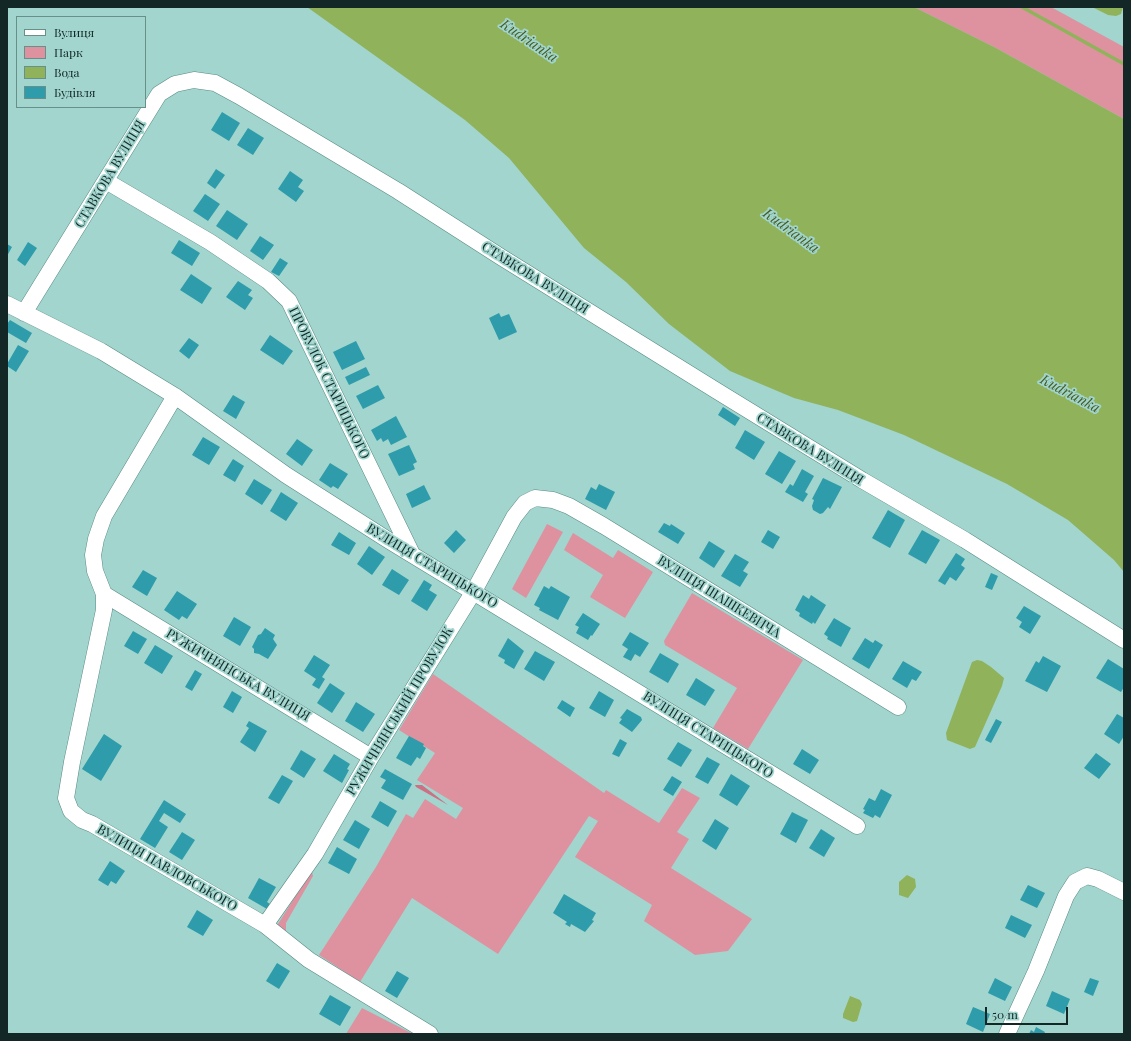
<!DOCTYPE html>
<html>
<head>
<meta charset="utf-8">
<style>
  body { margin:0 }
  #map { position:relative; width:1131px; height:1041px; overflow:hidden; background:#a1d5ce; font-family:"Playfair Display",serif }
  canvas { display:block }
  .frame { position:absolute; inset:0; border:8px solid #132826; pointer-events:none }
  .legend { position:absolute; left:16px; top:16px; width:130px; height:92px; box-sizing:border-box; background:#a1d5ce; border:1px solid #68908b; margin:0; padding:5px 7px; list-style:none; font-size:12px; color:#132826 }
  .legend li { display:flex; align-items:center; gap:8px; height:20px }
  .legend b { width:20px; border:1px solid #68908b }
  .scale { position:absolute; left:985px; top:1007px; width:83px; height:18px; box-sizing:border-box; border:2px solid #132826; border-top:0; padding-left:5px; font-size:12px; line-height:14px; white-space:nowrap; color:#132826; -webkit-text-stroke:3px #a1d5ce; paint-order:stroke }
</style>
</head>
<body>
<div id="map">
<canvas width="1131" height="1041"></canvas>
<div class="frame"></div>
<ul class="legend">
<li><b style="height:5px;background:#fff"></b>Вулиця</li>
<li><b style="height:11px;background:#de92a0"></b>Парк</li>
<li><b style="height:11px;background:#90b25b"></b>Вода</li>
<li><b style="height:11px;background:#2e9caa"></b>Будівля</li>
</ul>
<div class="scale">50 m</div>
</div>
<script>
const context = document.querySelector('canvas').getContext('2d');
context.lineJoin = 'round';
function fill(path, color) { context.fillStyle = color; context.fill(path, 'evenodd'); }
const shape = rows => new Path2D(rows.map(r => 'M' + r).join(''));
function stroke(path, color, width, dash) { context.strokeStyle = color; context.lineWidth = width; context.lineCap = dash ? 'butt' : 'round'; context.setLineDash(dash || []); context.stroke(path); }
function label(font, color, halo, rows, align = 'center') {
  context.font = font + ' "Playfair Display",serif'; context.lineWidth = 3.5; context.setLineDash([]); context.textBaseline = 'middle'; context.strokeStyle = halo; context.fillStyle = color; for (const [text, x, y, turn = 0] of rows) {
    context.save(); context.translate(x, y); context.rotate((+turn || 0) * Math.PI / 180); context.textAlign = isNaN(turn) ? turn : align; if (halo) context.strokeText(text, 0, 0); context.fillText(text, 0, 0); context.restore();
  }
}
fill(shape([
  [914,7,1051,7,1124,47,1124,119,996,48],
  [547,524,563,532,526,598,512,589],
  [573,533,613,558,618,550,653,572,625,618,590,597,603,575,564,550],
  [692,593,803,660,748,749,713,728,737,688,665,645,664,641],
  [433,674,604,793,606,790,659,823,682,788,700,798,677,832,689,839,671,868,752,919,728,951,695,955,644,921,652,905,575,857,598,821,589,816,498,954,412,898,360,982,319,955,376,867,406,814,413,818,425,799,456,819,463,808,417,780,435,753,399,730],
  [312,872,313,876,286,923,286,934,276,928,278,924,310,873],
  [362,1008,413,1034,346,1034]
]), '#de92a0');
fill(shape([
  [415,785,422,785,448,805,416,787]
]), '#ce6f84');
fill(shape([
  [307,7,914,7,996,48,1124,119,1124,572,1114,560,1068,520,1007,484,904,435,838,410,794,398,730,371,669,324,626,282,584,248,509,158,465,120],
  [1092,7,1123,7,1121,14,1116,16,1108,15],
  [977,660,982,661,991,667,1004,678,1002,686,975,747,970,749,947,740,946,733,972,662],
  [907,875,915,879,916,887,908,898,899,895,899,882],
  [850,996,860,1000,862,1004,857,1021,853,1022,843,1018,843,1014]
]), '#90b25b');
stroke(shape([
  [1022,7,1124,64]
]), '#90b25b', 3.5);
fill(shape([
  [222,112,240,123,229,141,211,130],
  [248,128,264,138,253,155,237,145],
  [216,169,225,175,215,189,207,183],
  [290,171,303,180,298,187,304,191,296,202,278,189],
  [205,194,220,204,208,221,193,211],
  [227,210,248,224,237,240,216,226],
  [260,236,274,245,263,260,250,251],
  [179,240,200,253,192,266,171,253],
  [28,242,37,248,25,266,17,260],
  [7,244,12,247,7,256],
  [280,258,288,263,279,276,271,272],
  [191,274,212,288,202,304,180,290],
  [238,281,252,290,248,295,253,298,245,310,226,297],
  [499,313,501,317,509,314,517,332,499,340,489,318],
  [10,320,32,333,26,343,7,332,7,324],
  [270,335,293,351,283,365,260,350],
  [189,338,199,345,189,359,179,351],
  [356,341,365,359,342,370,333,352],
  [18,345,29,351,16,372,7,366,7,364],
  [366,367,370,375,349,385,345,377],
  [378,385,385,398,363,409,356,396],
  [233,395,245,402,236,419,223,411],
  [723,407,740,418,735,426,718,415],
  [396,416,407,437,391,445,388,439,383,442,381,438,377,441,371,430],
  [745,430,765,442,754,460,735,448],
  [203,437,220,447,209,465,192,455],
  [297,439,313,450,302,466,286,454],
  [409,445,417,462,413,464,415,469,399,476,388,454],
  [779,451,796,461,782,484,765,474],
  [233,459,244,466,235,482,223,475],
  [330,463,348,474,338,489,333,486,331,488,319,480],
  [802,469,814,476,805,492,808,494,803,502,785,492,790,484,793,486],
  [823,478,842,487,830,509,828,507,823,513,820,514,813,510,812,506,814,500,812,499],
  [254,479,272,490,262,505,245,494],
  [599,484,615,492,606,510,585,499,591,487,596,490],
  [424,485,431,499,412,508,406,494],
  [281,492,298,503,286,521,270,511],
  [888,510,905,520,890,548,872,538],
  [664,523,670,526,671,524,685,533,678,544,658,532],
  [456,530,466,540,454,553,444,543],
  [768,530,780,537,773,549,761,542],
  [922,530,940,540,926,564,908,554],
  [339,532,356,543,349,555,331,545],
  [709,541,725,551,714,568,699,558],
  [369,546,385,557,372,575,357,564],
  [956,553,965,559,961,565,965,568,956,581,950,577,945,585,938,581],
  [735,554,749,562,743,571,748,574,740,587,721,576],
  [392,569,409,580,399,595,382,585],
  [143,570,157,578,147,596,132,587],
  [991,573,998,576,992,590,985,587],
  [424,580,432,585,429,590,437,595,427,611,411,601],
  [544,586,549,589,551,586,570,597,558,620,539,610,540,608,534,605],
  [177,591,197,604,187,619,182,616,179,620,164,610],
  [803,595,809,599,811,595,826,605,815,624,813,622,812,624,799,616,800,613,795,610],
  [1024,606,1041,616,1030,634,1019,627,1022,622,1016,618],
  [583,613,600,624,592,636,591,635,588,640,576,633,579,627,575,625],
  [234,617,251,627,240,646,223,636],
  [834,618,851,628,841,647,827,639,828,637,824,634],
  [265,628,275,635,273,639,277,645,268,659,259,654,254,653,254,649,252,647,258,635,261,634],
  [133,631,147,639,138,654,124,646],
  [630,632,649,643,640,657,635,654,631,661,623,657,628,649,622,645],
  [508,638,524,651,514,669,504,663,505,660,498,656],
  [865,638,873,643,875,640,883,645,869,669,852,659],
  [155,645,173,656,162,674,144,663],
  [535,651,555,662,544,681,524,669],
  [660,653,679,664,668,683,649,672],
  [314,655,330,665,322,677,325,679,319,689,312,685,316,679,304,671],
  [1043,656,1061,666,1047,692,1025,681,1036,661,1039,663],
  [1108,659,1124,669,1124,687,1121,692,1096,678],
  [903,661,922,672,916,681,912,679,907,688,892,679],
  [195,670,202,674,192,691,185,687],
  [696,678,715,690,705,706,686,695],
  [330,683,345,693,332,713,317,703],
  [232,691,242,697,233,713,223,707],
  [599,691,614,700,605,717,589,708],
  [562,700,575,708,570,717,557,708],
  [356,702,375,714,363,732,345,721],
  [627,709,641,717,642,720,632,732,619,723,622,719,620,718],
  [1117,714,1124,718,1124,736,1119,744,1104,734],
  [996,719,1002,722,991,743,985,740],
  [249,721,267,731,255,752,240,742,249,728,246,726],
  [104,734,122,746,101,781,82,769],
  [409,736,424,744,423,746,426,748,420,759,417,757,411,766,396,758],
  [620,739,627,743,619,757,612,754],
  [678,742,692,750,681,767,667,759],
  [802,749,819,760,810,774,793,764],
  [301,750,316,759,304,778,290,769],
  [1096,753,1111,764,1099,779,1084,768],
  [334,754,350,764,347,769,349,770,342,783,323,771],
  [707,757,720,764,708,784,695,777],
  [385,769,412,784,403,800,381,788,386,780,380,777],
  [731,774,750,786,737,806,719,795],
  [282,775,293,781,279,804,268,798],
  [672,776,682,782,673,796,663,790],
  [881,789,892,795,880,818,875,815,873,818,863,813,865,810,863,809,869,798,875,801],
  [164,800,186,814,180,823,164,813,159,821,168,827,155,848,140,839],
  [380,801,397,811,388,827,371,817],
  [792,812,808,820,796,843,780,834],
  [715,819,729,828,716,850,702,841],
  [355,820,370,829,359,849,343,840],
  [821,829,835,838,824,857,809,848],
  [182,832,195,840,182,860,169,852],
  [337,847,357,859,349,874,328,863],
  [110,861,125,871,116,884,111,881,108,886,98,880],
  [259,878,276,887,267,902,270,904,267,909,248,898],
  [1028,885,1045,893,1037,908,1020,900],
  [564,894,596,913,592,920,594,921,585,932,571,924,570,927,565,924,567,922,553,913],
  [197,910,213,920,203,936,187,927],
  [1011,915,1032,925,1025,938,1005,928],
  [277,963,290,971,279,989,266,981],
  [397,971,409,978,397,998,385,991],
  [995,978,1012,987,1005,1001,988,993],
  [1090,978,1099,981,1093,996,1084,992],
  [1052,991,1070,999,1064,1014,1046,1006],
  [330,995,351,1007,340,1026,319,1014],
  [973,1007,990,1014,983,1032,966,1024],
  [1036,1027,1045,1032,1044,1034,1029,1034,1031,1030,1034,1032]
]), '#2e9caa');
const minor = shape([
  [106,181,210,242,268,281,289,301,412,554],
  [7,304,101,351,175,396,286,475,388,540,857,826],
  [24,313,159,94,175,84,194,80,215,83,239,96,398,191,501,257,717,391,862,480,965,540,1124,640],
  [175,396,104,516,96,539,93,555,95,571,104,594,104,610,72,762,66,798,71,811,82,820,92,824,265,925,309,960,430,1034],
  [104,594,371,757],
  [265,925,315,854,371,757,474,591,514,517,525,503,535,498,553,500,569,506,604,526,898,707],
  [1007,1034,1036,971,1066,896,1075,882,1087,876,1098,879,1124,892]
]);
stroke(minor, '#588a84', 17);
stroke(minor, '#fff', 16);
label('13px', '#132826', '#a1d5ce', [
  ["СТАВКОВА ВУЛИЦЯ",110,174,-59],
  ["СТАВКОВА ВУЛИЦЯ",535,278,32],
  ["ПРОВУЛОК СТАРИЦЬКОГО",329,383,64],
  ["СТАВКОВА ВУЛИЦЯ",810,449,32],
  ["ВУЛИЦЯ СТАРИЦЬКОГО",432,566,31],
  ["ВУЛИЦЯ ШАШКЕВИЧА",719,597,32],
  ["РУЖИЧНЯНСЬКА ВУЛИЦЯ",238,675,31],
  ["РУЖИЧНЯНСЬКИЙ ПРОВУЛОК",400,711,-59],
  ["ВУЛИЦЯ СТАРИЦЬКОГО",708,735,32],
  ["ВУЛИЦЯ ПАВЛОВСЬКОГО",167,868,30]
]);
label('italic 14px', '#455b1e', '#a1d5ce', [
  ["Kudrianka",529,41,34],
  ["Kudrianka",791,231,36],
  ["Kudrianka",1070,394,28]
]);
</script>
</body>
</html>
